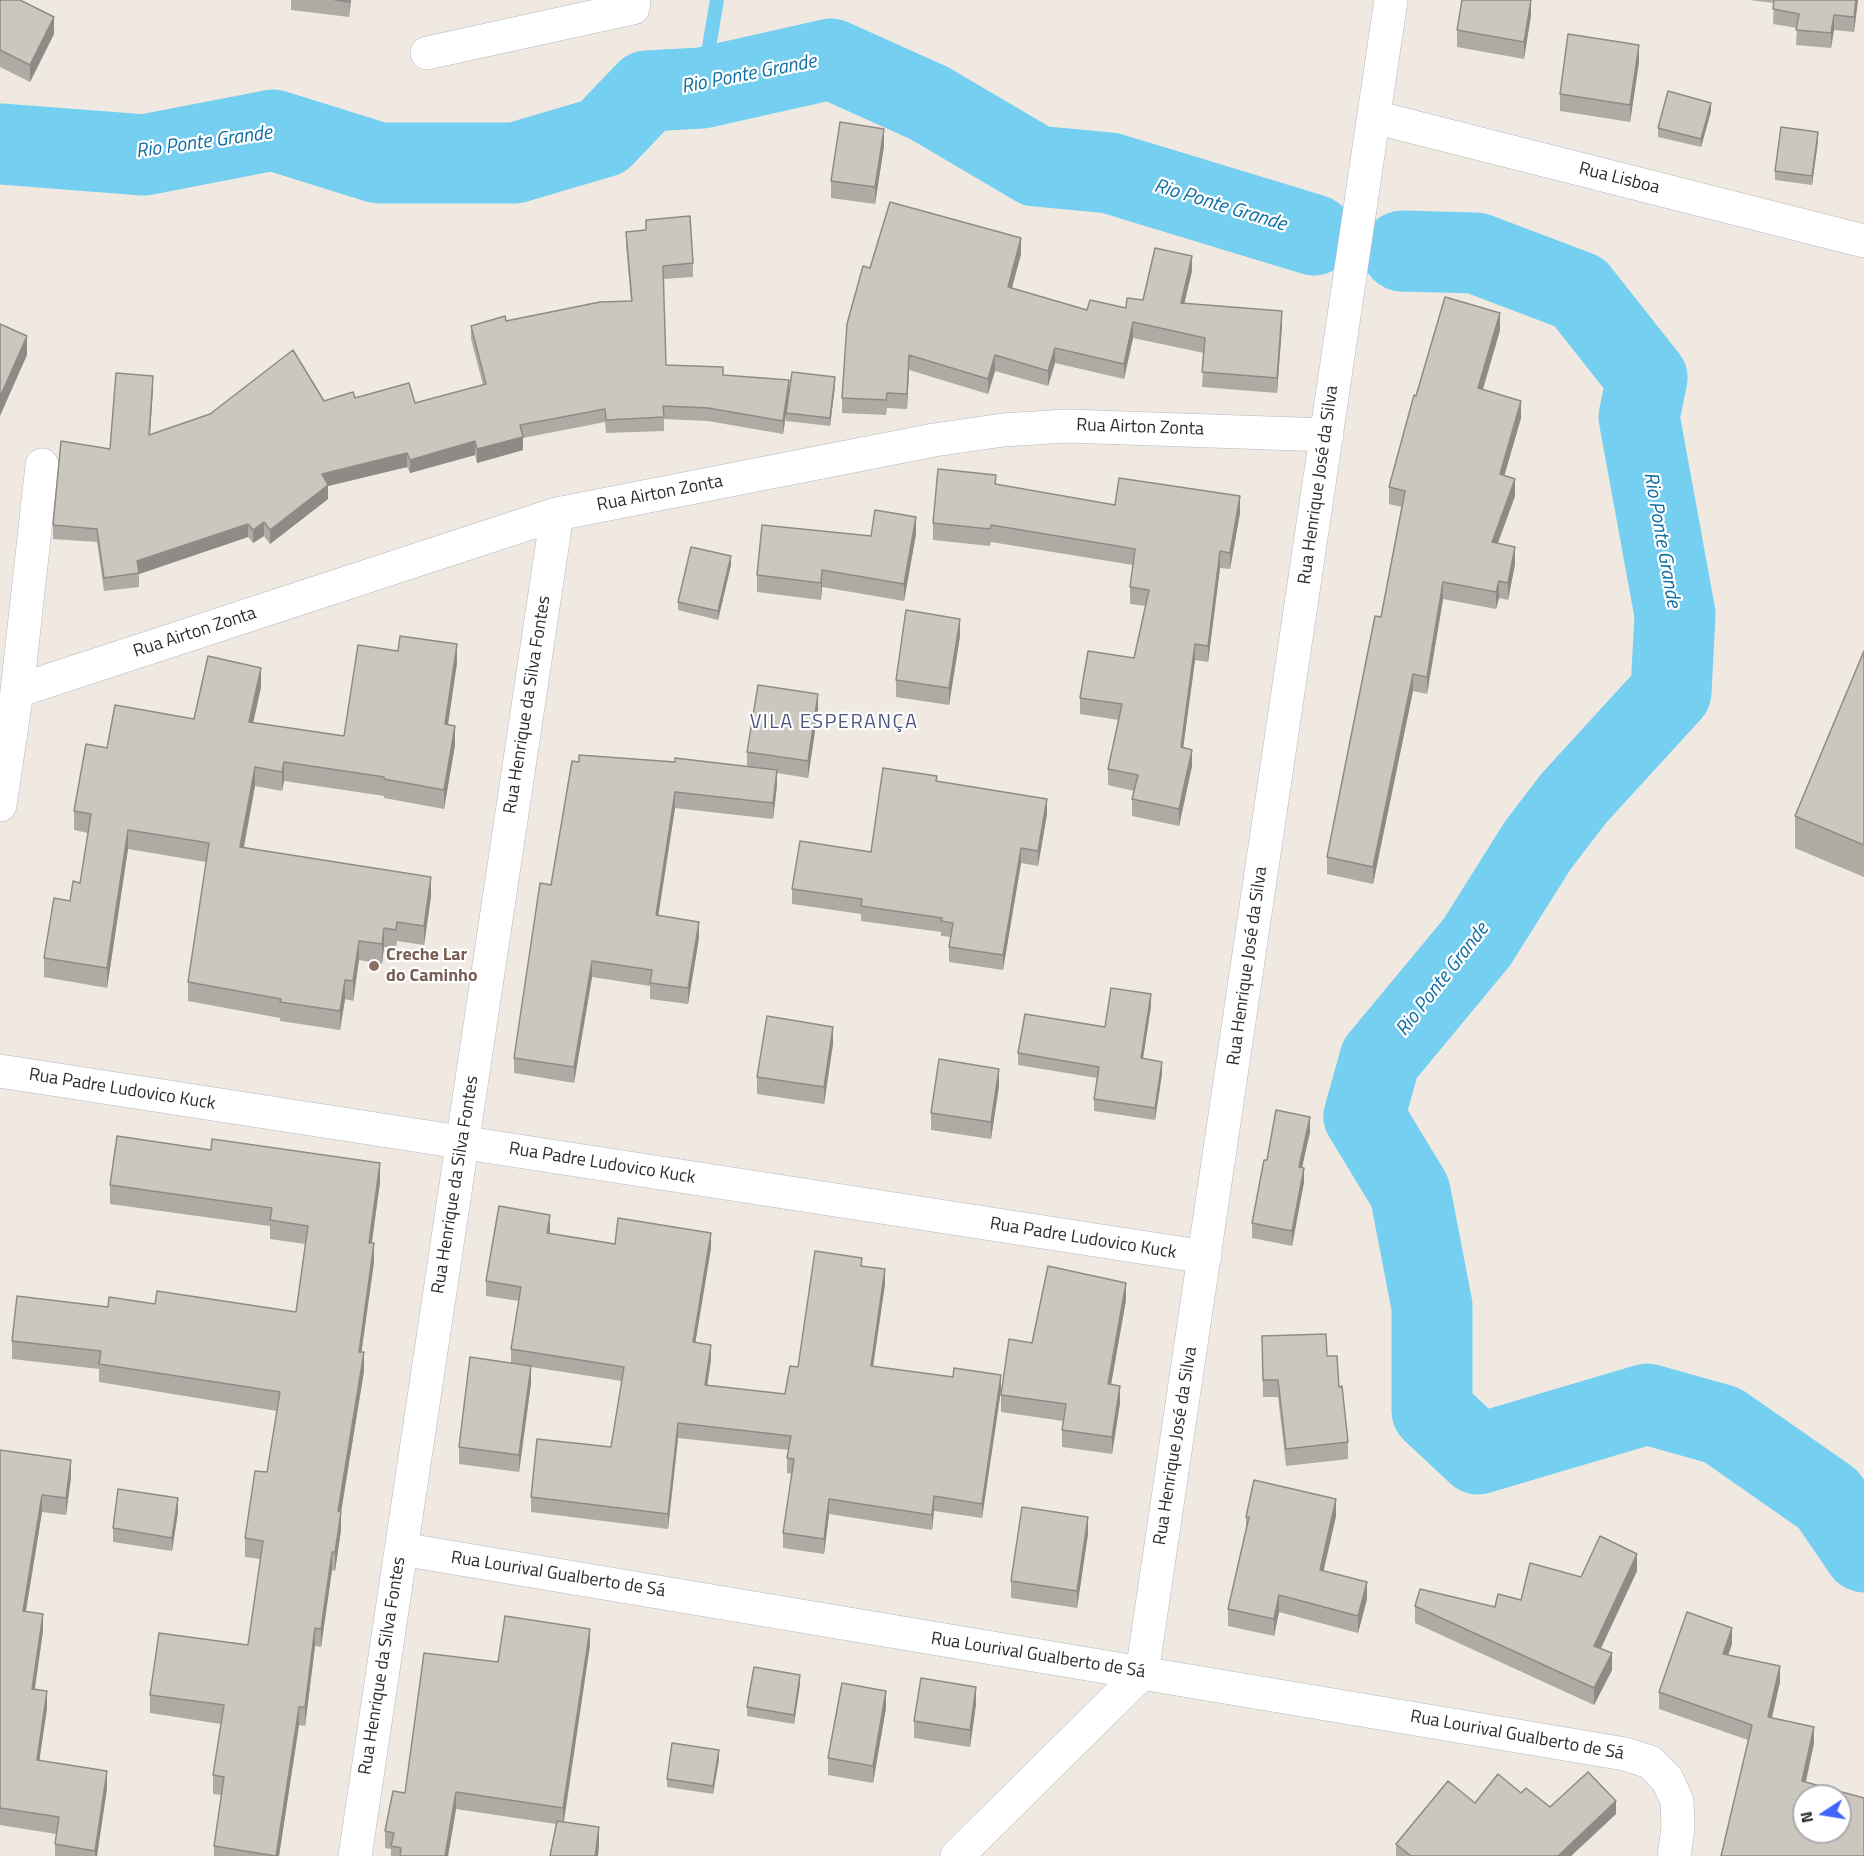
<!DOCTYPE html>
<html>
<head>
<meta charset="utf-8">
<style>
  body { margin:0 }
  #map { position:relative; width:1864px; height:1856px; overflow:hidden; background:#efe9e1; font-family:"Titillium Web",sans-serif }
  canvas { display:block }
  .north { position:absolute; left:1792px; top:1784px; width:60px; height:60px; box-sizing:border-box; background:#fff; border:2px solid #ababab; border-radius:50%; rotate:258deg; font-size:16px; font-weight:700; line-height:24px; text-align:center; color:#2e2e2e }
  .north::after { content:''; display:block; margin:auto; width:21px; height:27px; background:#4264fb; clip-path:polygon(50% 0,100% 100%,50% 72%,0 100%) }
</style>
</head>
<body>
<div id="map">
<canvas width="1864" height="1856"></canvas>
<div class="north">N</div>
</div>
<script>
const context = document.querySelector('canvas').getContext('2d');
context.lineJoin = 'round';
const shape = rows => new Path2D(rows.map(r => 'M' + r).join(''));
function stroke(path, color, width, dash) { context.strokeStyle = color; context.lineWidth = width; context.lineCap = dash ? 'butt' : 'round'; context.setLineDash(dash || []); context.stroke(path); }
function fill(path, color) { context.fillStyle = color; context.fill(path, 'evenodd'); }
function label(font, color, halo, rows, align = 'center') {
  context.font = font + ' "Titillium Web",sans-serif'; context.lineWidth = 4.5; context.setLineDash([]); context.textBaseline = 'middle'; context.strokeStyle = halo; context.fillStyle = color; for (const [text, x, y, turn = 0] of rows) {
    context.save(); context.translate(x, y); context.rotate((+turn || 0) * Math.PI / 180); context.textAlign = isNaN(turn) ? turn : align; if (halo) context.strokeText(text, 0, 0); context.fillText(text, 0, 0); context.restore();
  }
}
stroke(shape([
  [702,88,717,0]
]), '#75cff0', 14);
stroke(shape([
  [0,144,144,155,273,130,379,163,515,163,603,137,647,91,702,88,831,59,929,103,1036,166,1110,173,1314,235],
  [1402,251,1476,253,1579,292,1647,378,1639,417,1675,614,1671,692,1574,798,1538,845,1477,942,1380,1059,1364,1116,1410,1192,1432,1306,1432,1411,1478,1454,1647,1404,1722,1425,1828,1499,1864,1552]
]), '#75cff0', 81);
const minor = shape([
  [427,53,633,8,634,0],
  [1374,117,1864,241],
  [17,691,557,514,934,440,1003,430,1067,426,1327,435],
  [0,805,17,691,42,465],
  [0,1071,1205,1257],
  [401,1549,1625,1754,1650,1762,1667,1779,1677,1801,1678,1828,1674,1856],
  [355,1856,557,514],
  [957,1856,1142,1673,1391,0]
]);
stroke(minor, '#b4b7c1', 34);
stroke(minor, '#fff', 33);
fill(shape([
  [291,0,351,0,349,17,291,10],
  [1749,0,1858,0,1854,32,1834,30,1831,48,1796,45,1797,28,1773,24,1774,3],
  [0,2,54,34,30,82,0,67],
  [1531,15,1524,59,1457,47,1457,30],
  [1639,62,1630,122,1560,111,1560,94],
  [1711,111,1701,147,1658,137,1658,128],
  [1818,141,1812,185,1775,180,1775,171],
  [884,146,875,204,831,198,831,181],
  [646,220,693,263,693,277,663,279,666,365,789,387,835,386,830,426,786,421,786,415,783,434,708,421,664,419,664,431,606,433,605,422,523,438,523,450,477,463,475,455,410,473,407,467,328,486,328,499,270,544,264,536,253,543,248,537,139,574,139,587,104,591,97,542,53,539,53,525,110,449,153,389,150,435,324,401,355,398,415,403,483,385,471,339,471,326,631,301,626,245,626,232,646,230],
  [1021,254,1012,288,1087,310,1126,308,1143,300,1192,271,1184,303,1282,326,1277,393,1202,387,1204,353,1133,338,1124,379,1055,363,1048,386,995,371,988,394,909,370,907,409,887,408,886,415,842,413,842,398,870,268],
  [1500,330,1483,390,1521,418,1504,475,1515,496,1498,543,1515,564,1508,600,1499,598,1496,609,1443,599,1427,694,1413,691,1373,884,1327,874,1327,857,1381,617,1402,507,1389,504,1389,487,1416,396],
  [996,484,1115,505,1240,513,1230,569,1220,568,1208,662,1195,660,1183,748,1192,766,1179,826,1132,816,1132,799,1134,791,1108,785,1108,769,1119,720,1080,714,1080,698,1134,658,1146,606,1130,604,1130,587,1133,565,991,542,990,546,933,540,933,523],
  [916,534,904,601,822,587,821,600,757,592,757,575,871,536],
  [731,565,718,620,678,610,678,602],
  [960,636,949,705,896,697,896,680],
  [1864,651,1864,877,1795,848,1795,816],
  [457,663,448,725,455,745,444,809,384,798,384,796,284,781,282,791,255,786,244,848,431,896,424,945,397,941,396,949,384,947,382,964,359,960,353,1001,345,999,340,1030,280,1021,280,1018,188,1001,188,982,206,862,128,849,107,988,44,977,44,958,70,901,80,883,88,833,74,830,74,811,107,748,194,719,261,687,253,723,344,736],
  [818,711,808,778,777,773,777,785,773,819,675,808,658,916,699,938,688,1004,650,999,650,986,592,977,574,1083,514,1073,514,1058,551,885,579,762,675,762,747,766,747,752],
  [937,781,1047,814,1038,866,1021,863,1003,970,949,962,949,947,951,937,941,936,941,932,861,921,861,914,792,904,792,889,871,852],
  [1151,1006,1143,1059,1162,1074,1155,1120,1094,1111,1094,1099,1097,1078,1018,1065,1018,1053,1105,1027],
  [833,1044,824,1104,757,1094,757,1077],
  [999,1086,991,1139,931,1130,931,1113],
  [1310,1132,1302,1167,1304,1182,1292,1246,1252,1238,1252,1223,1267,1160],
  [380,1182,372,1243,374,1262,361,1352,364,1371,341,1512,341,1530,335,1571,332,1570,321,1647,315,1646,305,1726,299,1725,279,1856,214,1856,214,1846,222,1795,213,1794,213,1775,221,1724,150,1713,150,1695,248,1645,260,1559,245,1557,245,1538,267,1472,277,1411,99,1382,99,1369,12,1359,12,1341,108,1307,155,1304,296,1312,305,1244,270,1239,270,1226,110,1204,110,1185],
  [550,1230,549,1233,615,1244,711,1248,695,1343,711,1360,707,1385,785,1394,798,1367,862,1266,885,1284,873,1366,1001,1390,982,1518,934,1511,932,1530,829,1514,824,1554,783,1548,783,1533,792,1474,787,1473,787,1458,789,1450,678,1438,668,1529,531,1512,531,1497,611,1447,622,1381,531,1367,531,1383,519,1472,459,1464,459,1447,511,1363,511,1349,519,1301,486,1296,486,1281],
  [1126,1300,1111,1385,1120,1403,1112,1454,1062,1447,1062,1430,1063,1421,1001,1412,1001,1395,1032,1343],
  [1262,1336,1327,1356,1339,1387,1348,1442,1348,1459,1286,1466,1278,1397,1263,1397],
  [0,1450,71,1477,66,1515,42,1512,26,1611,43,1631,35,1689,47,1708,39,1760,107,1788,97,1856,55,1856,55,1844,56,1834,0,1825],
  [178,1512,172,1551,113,1542,113,1528],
  [1336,1516,1323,1571,1367,1599,1358,1633,1279,1612,1274,1636,1228,1626,1228,1609,1246,1530,1246,1517],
  [1088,1534,1077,1608,1011,1598,1011,1581],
  [1637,1571,1601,1648,1612,1670,1594,1705,1415,1623,1415,1606,1495,1607,1521,1600,1581,1577],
  [1732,1644,1728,1655,1780,1682,1772,1718,1814,1743,1806,1782,1864,1856,1748,1740,1659,1709,1659,1692],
  [590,1645,564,1822,599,1844,598,1856,550,1856,556,1824,456,1809,448,1856,391,1856,391,1849,385,1848,385,1831,405,1793,498,1662],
  [800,1684,794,1724,747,1716,747,1707],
  [976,1704,970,1747,914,1738,914,1721],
  [886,1708,873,1783,828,1775,828,1758],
  [719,1759,713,1794,667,1787,667,1779],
  [1475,1803,1550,1807,1616,1814,1571,1856,1396,1856,1396,1844]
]), '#afaba4');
fill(shape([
  [350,0,351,0,349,17],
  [1531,0,1531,15,1524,59,1524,42],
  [1856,0,1858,0,1854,32,1854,17],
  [1834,15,1834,30,1831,48,1831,33],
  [54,17,54,34,30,82,30,65],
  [1639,45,1639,62,1630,122,1630,105],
  [1711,103,1711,111,1701,147,1701,139],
  [884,129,884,146,875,204,875,187],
  [1818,132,1818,141,1812,185,1812,176],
  [1021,238,1021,254,1008,302,1008,287],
  [1192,256,1192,271,1181,318,1181,303],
  [1282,311,1282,326,1277,393,1277,378],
  [1500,313,1500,330,1478,405,1478,388],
  [1133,322,1133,338,1124,379,1124,364],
  [27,336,27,355,0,416,0,397],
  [1055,348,1055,363,1048,386,1048,371],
  [909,355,909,370,907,409,907,394],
  [995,355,995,371,988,394,988,379],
  [153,376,153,389,149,449,149,435],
  [835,377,835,386,830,426,830,418],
  [789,380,789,394,783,434,783,421],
  [1521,401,1521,418,1500,491,1500,474],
  [523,437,523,450,477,463,477,449],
  [475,441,475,455,410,473,410,460],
  [407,453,407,467,328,486,328,499,270,544,270,530,322,474],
  [1515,479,1515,496,1492,559,1492,542],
  [1240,496,1240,513,1230,569,1230,553],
  [916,517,916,534,904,601,904,584],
  [264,522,264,536,253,543,253,530],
  [248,524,248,537,139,574,137,561],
  [1515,547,1515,564,1508,600,1508,583],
  [1220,551,1220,568,1208,662,1208,646],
  [731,556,731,565,718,620,718,611],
  [822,570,822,587,821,600,821,583],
  [1499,581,1499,598,1496,609,1496,592],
  [1443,582,1443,599,1427,694,1427,677],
  [960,619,960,636,949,705,949,688],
  [457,644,457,663,445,743,445,724],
  [1195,644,1195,660,1181,764,1181,747],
  [261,668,261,687,249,741,249,722],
  [1413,674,1413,691,1373,884,1373,867],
  [818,694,818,711,808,778,808,761],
  [455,726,455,745,444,809,444,790],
  [1192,750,1192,766,1179,826,1179,809],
  [284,762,284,781,282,791,282,772],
  [255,767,255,786,240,866,240,847],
  [777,770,777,785,773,819,773,803],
  [675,792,675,808,656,931,656,915],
  [1047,799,1047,814,1038,866,1038,851],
  [128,830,128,849,107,988,107,968],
  [1021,848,1021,863,1003,970,1003,955],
  [431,877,431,896,424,945,424,926],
  [699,922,699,938,688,1004,688,988],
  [384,928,384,947,382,964,382,944],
  [359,941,359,960,353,1001,353,981],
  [592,961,592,977,574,1083,574,1067],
  [345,980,345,999,340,1030,340,1011],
  [1151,994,1151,1006,1141,1071,1141,1058],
  [833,1027,833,1044,824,1104,824,1087],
  [1162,1062,1162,1074,1155,1120,1155,1108],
  [999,1069,999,1086,991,1139,991,1122],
  [1310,1117,1310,1132,1299,1181,1299,1167],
  [380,1163,380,1182,369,1261,369,1243],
  [1304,1168,1304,1182,1292,1246,1292,1231],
  [550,1215,550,1230,547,1248,547,1233],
  [711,1233,711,1248,693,1357,693,1342],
  [374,1243,374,1262,359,1370,359,1352],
  [885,1269,885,1284,871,1381,871,1366],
  [1126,1283,1126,1300,1108,1401,1108,1384],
  [711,1345,711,1360,705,1400,705,1385],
  [364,1352,364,1371,341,1512,341,1530,335,1571,335,1552,338,1511],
  [531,1366,531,1383,519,1472,519,1455],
  [1001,1375,1001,1390,982,1518,982,1504],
  [1120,1386,1120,1403,1112,1454,1112,1437],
  [678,1423,678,1438,668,1529,668,1514],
  [71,1460,71,1477,66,1515,66,1498],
  [42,1495,42,1512,23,1628,23,1611],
  [934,1496,934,1511,932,1530,932,1515],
  [178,1498,178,1512,172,1551,172,1538],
  [829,1499,829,1514,824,1554,824,1539],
  [1336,1499,1336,1516,1320,1587,1320,1570],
  [1088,1517,1088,1534,1077,1608,1077,1591],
  [332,1552,332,1570,321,1647,321,1629],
  [1637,1554,1637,1571,1594,1663,1594,1646],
  [1367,1582,1367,1599,1358,1633,1358,1616],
  [1279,1595,1279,1612,1274,1636,1274,1619],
  [43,1614,43,1631,32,1706,32,1689],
  [315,1628,315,1646,305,1726,305,1707],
  [1732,1628,1732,1644,1723,1670,1723,1654],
  [590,1629,590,1645,563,1825,563,1808],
  [1612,1653,1612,1670,1594,1705,1594,1688],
  [1780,1666,1780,1682,1768,1733,1768,1717],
  [800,1675,800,1684,794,1724,794,1715],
  [976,1687,976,1704,970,1747,970,1730],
  [47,1691,47,1708,37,1777,37,1760],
  [886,1691,886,1708,873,1783,873,1766],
  [299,1707,299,1725,279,1856,276,1856],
  [1814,1727,1814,1743,1802,1798,1802,1781],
  [719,1750,719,1759,713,1794,713,1786],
  [107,1771,107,1788,97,1856,95,1856,95,1851],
  [456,1792,456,1809,448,1856,445,1856],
  [1616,1801,1616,1814,1571,1856,1558,1856],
  [599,1827,599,1844,598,1856,595,1856]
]), '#8e8b86');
const building = shape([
  [1,0,20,0,54,17,30,65,0,50,0,2,1,0],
  [335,0,350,0,349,2,335,0],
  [1462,0,1531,0,1524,42,1457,30,1462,0],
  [1774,0,1856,0,1854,17,1834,15,1831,33,1796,30,1799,14,1773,9,1774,0],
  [1568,34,1639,45,1630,105,1560,94,1568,34],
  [1668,91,1711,103,1701,139,1658,128,1668,91],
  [840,122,884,129,875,187,831,181,840,122],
  [1781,127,1818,132,1812,176,1775,171,1781,127],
  [890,202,1021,238,1008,287,1087,310,1090,300,1126,308,1127,298,1143,300,1155,248,1192,256,1181,303,1282,311,1277,378,1202,372,1205,338,1133,322,1124,364,1055,348,1048,371,995,355,988,379,909,355,907,394,887,393,886,400,842,398,847,324,863,266,870,268,890,202],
  [690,216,693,263,663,266,666,365,723,367,723,375,789,380,783,421,708,408,663,406,664,417,606,420,605,409,520,425,523,437,477,449,475,441,410,460,407,453,322,474,328,485,270,530,264,522,253,530,248,524,137,561,139,573,104,578,97,529,53,525,61,441,110,449,116,373,153,376,149,435,210,414,293,350,324,401,353,392,355,398,409,383,415,403,486,384,471,326,505,316,506,321,600,302,632,301,626,232,646,230,646,220,690,216],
  [1445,297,1500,313,1478,388,1521,401,1500,474,1515,479,1492,542,1515,547,1508,583,1499,581,1496,592,1443,582,1427,677,1413,674,1373,867,1327,857,1375,616,1381,617,1405,491,1389,487,1414,395,1416,396,1445,297],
  [0,324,27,336,0,397,0,324],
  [792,372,835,377,830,418,786,413,792,372],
  [938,469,996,475,995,484,1115,505,1119,478,1240,496,1230,553,1220,551,1208,646,1195,644,1181,747,1192,750,1179,809,1132,799,1138,775,1108,769,1122,704,1080,698,1088,651,1134,658,1149,590,1130,587,1135,549,991,525,990,529,933,523,938,469],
  [875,510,916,517,904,584,822,570,821,583,757,575,762,525,871,536,875,510],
  [691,547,731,556,718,611,678,602,691,547],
  [906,610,960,619,949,688,896,680,906,610],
  [400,636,457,644,445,724,455,726,444,790,384,779,384,777,284,762,282,772,255,767,240,847,431,877,424,926,397,922,396,930,384,928,382,944,359,941,353,981,345,980,340,1011,280,1002,281,999,188,982,209,843,128,830,107,968,44,958,54,898,70,901,73,881,80,883,91,814,74,811,86,744,107,748,115,705,194,719,208,656,261,668,249,722,344,736,358,645,398,651,400,636],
  [1864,651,1864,845,1795,816,1864,651],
  [758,685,818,694,808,761,747,752,758,685],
  [579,755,675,762,675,758,777,770,773,803,675,792,656,915,699,922,688,988,650,983,652,970,592,961,574,1067,514,1058,540,883,551,885,572,761,579,762,579,755],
  [883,768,937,776,936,781,1047,799,1038,851,1021,848,1003,955,949,947,953,923,941,921,942,918,861,906,862,899,792,889,800,841,871,852,883,768],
  [1111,988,1151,994,1141,1058,1162,1062,1155,1108,1094,1099,1099,1067,1018,1053,1025,1014,1105,1027,1111,988],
  [767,1016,833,1027,824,1087,757,1077,767,1016],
  [939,1059,999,1069,991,1122,931,1113,939,1059],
  [1276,1110,1310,1117,1299,1167,1304,1168,1292,1231,1252,1223,1264,1160,1267,1160,1276,1110],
  [117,1136,211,1150,212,1139,380,1163,369,1243,374,1243,359,1352,364,1352,338,1511,341,1512,335,1552,332,1552,321,1629,315,1628,305,1707,299,1707,276,1856,214,1846,224,1777,213,1775,224,1705,150,1695,159,1633,248,1645,263,1541,245,1538,255,1471,267,1472,280,1392,99,1364,101,1351,12,1341,17,1296,108,1307,109,1297,155,1304,157,1291,296,1312,308,1226,270,1220,272,1208,110,1185,117,1136],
  [499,1206,550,1215,547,1233,615,1244,618,1218,711,1233,693,1342,711,1345,705,1385,785,1394,790,1366,798,1367,815,1251,862,1258,861,1266,885,1269,871,1366,953,1377,954,1368,1001,1375,982,1504,934,1496,932,1515,829,1499,824,1539,783,1533,794,1459,787,1458,791,1436,678,1423,668,1514,531,1497,537,1439,611,1447,624,1367,511,1349,521,1287,486,1281,499,1206],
  [1048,1266,1126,1283,1108,1384,1120,1386,1112,1437,1062,1430,1066,1404,1001,1395,1009,1339,1032,1343,1048,1266],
  [1326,1334,1327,1356,1337,1356,1339,1387,1342,1386,1348,1442,1286,1449,1278,1380,1263,1380,1262,1336,1326,1334],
  [470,1357,531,1366,519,1455,459,1447,470,1357],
  [0,1450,71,1460,66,1498,42,1495,23,1611,43,1614,32,1689,47,1691,37,1760,107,1771,95,1851,55,1844,59,1817,0,1808,0,1450],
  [1254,1480,1336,1499,1320,1570,1367,1582,1358,1616,1279,1595,1274,1619,1228,1609,1249,1517,1246,1517,1254,1480],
  [118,1489,178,1498,172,1538,113,1528,118,1489],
  [1022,1507,1088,1517,1077,1591,1011,1581,1022,1507],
  [1600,1536,1637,1554,1594,1646,1612,1653,1594,1688,1415,1606,1420,1589,1495,1607,1498,1594,1521,1600,1530,1563,1581,1577,1600,1536],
  [1687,1612,1732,1628,1723,1654,1780,1666,1768,1717,1814,1727,1802,1781,1864,1798,1864,1856,1721,1856,1752,1725,1659,1692,1687,1612],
  [1804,1796,1840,1796,1840,1832,1804,1832,1804,1796],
  [505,1616,590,1629,563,1808,456,1792,445,1856,400,1856,401,1848,391,1846,394,1833,385,1831,393,1791,405,1793,424,1653,498,1662,505,1616],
  [754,1667,800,1675,794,1715,747,1707,754,1667],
  [921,1678,976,1687,970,1730,914,1721,921,1678],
  [842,1683,886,1691,873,1766,828,1758,842,1683],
  [672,1743,719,1750,713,1786,667,1779,672,1743],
  [1588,1772,1616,1801,1558,1856,1411,1856,1396,1844,1448,1781,1475,1803,1498,1774,1521,1793,1526,1788,1550,1807,1588,1772],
  [557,1821,599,1827,595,1856,550,1856,557,1821]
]);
fill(building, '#cbc7bf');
stroke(building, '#8e8b86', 1.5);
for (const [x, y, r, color] of [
  [374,966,6,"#8d6e63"]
]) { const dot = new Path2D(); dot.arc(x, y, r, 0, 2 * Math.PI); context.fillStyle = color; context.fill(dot); stroke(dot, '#fff', 2); }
label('18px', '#2e2e2e', '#fff', [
  ["Rua Lisboa",1619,179,14],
  ["Rua Airton Zonta",1140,428,2],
  ["Rua Henrique José da Silva",1319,485,-82],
  ["Rua Airton Zonta",660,494,-11],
  ["Rua Airton Zonta",195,633,-18],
  ["Rua Henrique da Silva Fontes",528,705,-81],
  ["Rua Henrique José da Silva",1248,966,-82],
  ["Rua Padre Ludovico Kuck",122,1090,9],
  ["Rua Padre Ludovico Kuck",602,1164,9],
  ["Rua Henrique da Silva Fontes",456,1185,-81],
  ["Rua Padre Ludovico Kuck",1083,1239,9],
  ["Rua Henrique José da Silva",1176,1446,-81],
  ["Rua Lourival Gualberto de Sá",558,1575,9],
  ["Rua Lourival Gualberto de Sá",1038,1656,9],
  ["Rua Henrique da Silva Fontes",383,1666,-81],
  ["Rua Lourival Gualberto de Sá",1517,1736,10]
]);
label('bold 18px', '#785e54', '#fff', [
  ["Creche Lar",386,956],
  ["do Caminho",386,977]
], 'left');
label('italic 20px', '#0d6fa3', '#fff', [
  ["Rio Ponte Grande",749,75,-11],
  ["Rio Ponte Grande",204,143,-8],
  ["Rio Ponte Grande",1220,206,17],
  ["Rio Ponte Grande",1661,540,80],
  ["Rio Ponte Grande",1443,980,-52]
]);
context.letterSpacing = '1.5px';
label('20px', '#4d5680', '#fff', [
  ["VILA ESPERANÇA",834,723]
]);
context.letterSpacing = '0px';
</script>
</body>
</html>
